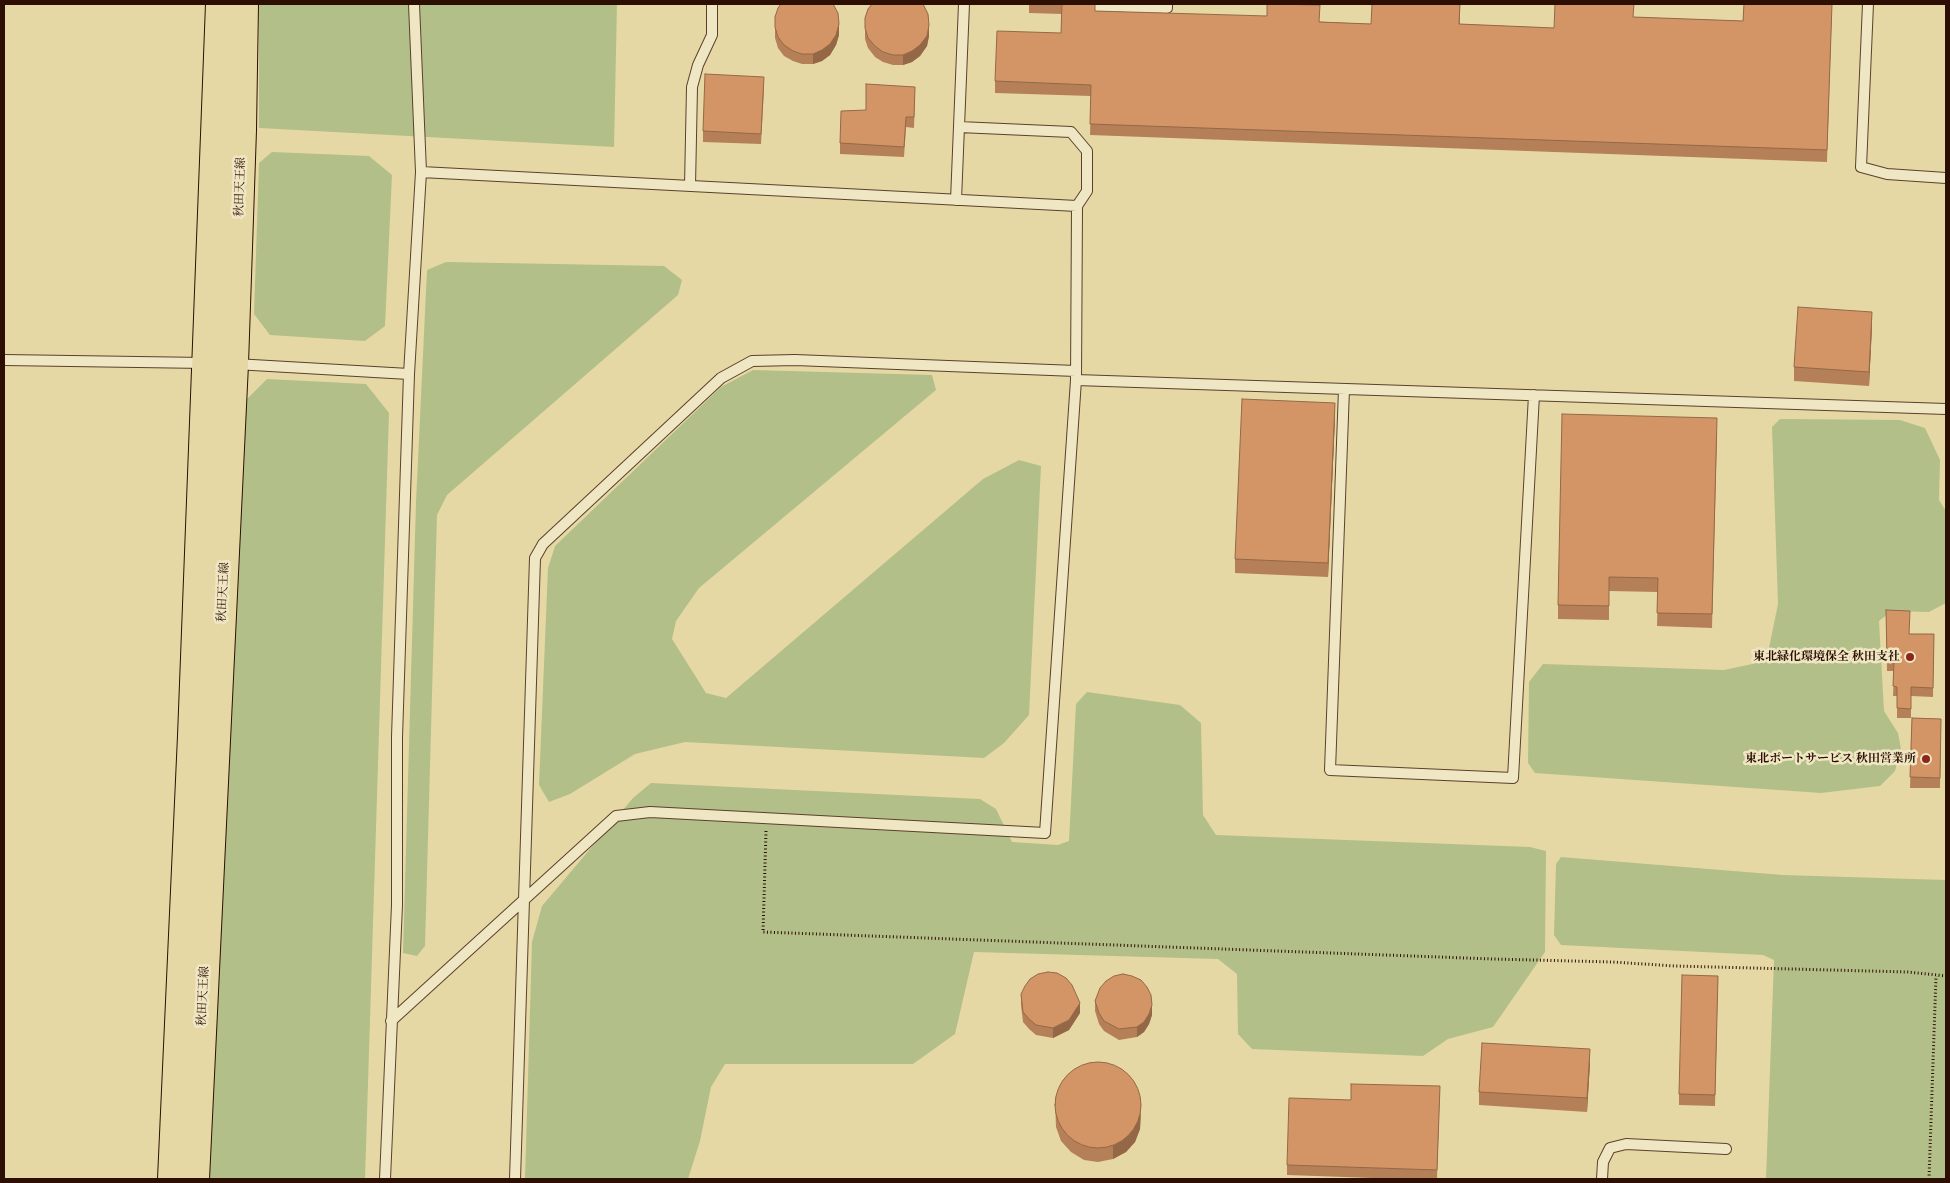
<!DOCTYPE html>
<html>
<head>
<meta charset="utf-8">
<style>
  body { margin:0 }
  #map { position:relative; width:1950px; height:1183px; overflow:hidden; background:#e6d8a5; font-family:"Libre Caslon Text",serif }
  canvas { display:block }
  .frame { position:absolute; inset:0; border:5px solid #2c0f02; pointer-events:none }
</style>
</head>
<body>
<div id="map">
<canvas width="1950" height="1183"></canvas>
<div class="frame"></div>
</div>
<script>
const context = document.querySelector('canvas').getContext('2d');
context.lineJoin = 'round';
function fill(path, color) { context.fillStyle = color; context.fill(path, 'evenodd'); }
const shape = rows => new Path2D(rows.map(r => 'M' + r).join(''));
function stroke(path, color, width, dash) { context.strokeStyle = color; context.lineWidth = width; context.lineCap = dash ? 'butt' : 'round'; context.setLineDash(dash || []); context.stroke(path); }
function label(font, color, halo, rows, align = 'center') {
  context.font = font + ' "Libre Caslon Text","Noto Serif JP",serif'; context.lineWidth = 5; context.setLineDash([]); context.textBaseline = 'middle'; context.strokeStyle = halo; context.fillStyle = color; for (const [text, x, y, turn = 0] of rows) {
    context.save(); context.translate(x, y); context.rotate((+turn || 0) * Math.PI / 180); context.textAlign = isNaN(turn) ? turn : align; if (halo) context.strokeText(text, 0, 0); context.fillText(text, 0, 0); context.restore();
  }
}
fill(shape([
  [259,4,617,4,614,147,259,128],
  [272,152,369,156,392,175,385,326,365,341,270,335,254,314,259,163],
  [446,262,664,266,682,280,678,295,447,495,437,515,425,946,417,956,403,953,416,502,427,270],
  [753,370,932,375,936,390,699,588,676,621,672,639,706,693,726,698,983,479,1019,460,1041,466,1029,715,1004,743,984,758,685,742,635,754,570,794,549,802,539,785,548,568,555,546,721,387],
  [267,379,366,384,389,413,365,1179,209,1179,246,400],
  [1780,419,1900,420,1925,428,1940,460,1939,500,1946,511,1946,603,1929,612,1892,611,1879,621,1884,711,1898,733,1901,749,1895,771,1880,786,1821,793,1535,773,1528,763,1529,682,1543,664,1724,670,1757,663,1769,648,1778,604,1772,427],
  [1087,692,1180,705,1201,723,1203,815,1216,835,1530,847,1546,851,1545,952,1493,1027,1448,1039,1423,1056,1252,1049,1238,1034,1237,974,1218,959,974,952,955,1034,913,1064,725,1064,711,1087,700,1141,688,1179,525,1179,532,942,542,906,633,798,651,783,980,799,996,809,1012,842,1058,845,1069,841,1076,704],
  [1561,857,1783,875,1946,880,1946,1179,1766,1179,1774,960,1763,955,1561,945,1554,935,1556,864]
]), '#b3bf88');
const lane = shape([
  [1089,4,1089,6,1167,8,1167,4],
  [1868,4,1861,167,1887,174,1946,178],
  [959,127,1071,132,1087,151,1087,191,1077,206],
  [690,186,692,87,698,65,712,35,712,4],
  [956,200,964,4],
  [4,360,205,363],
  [235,364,409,374],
  [1076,380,1946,409],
  [1344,389,1330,770,1513,778,1534,395],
  [391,1021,616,816,650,812,1045,833,1076,380,1077,206,421,172],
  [385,1179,397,905,397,737,409,374,421,172,414,4],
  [515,1179,535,558,543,544,721,378,752,361,795,360,1076,371],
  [1602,1179,1603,1162,1610,1148,1626,1144,1726,1149]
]);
const primary = shape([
  [172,1179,192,736,220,4],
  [195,1179,234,364,242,130,244,4]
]);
stroke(lane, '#5a412b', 12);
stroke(primary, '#2c0f02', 30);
stroke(shape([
  [766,831,763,932,1493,959,1612,962,1675,966,1908,972,1946,976],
  [1929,1179,1936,976]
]), '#2c0f02', 3, [1, 2.5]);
stroke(lane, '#efe6c4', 10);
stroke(primary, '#e6d8a5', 28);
fill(shape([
  [1029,4,1094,4,1095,11,1371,24,1460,4,1460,24,1554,28,1634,17,1743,21,1744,4,1832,4,1827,162,1090,135,1091,96,995,93,995,81,1061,33,1062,14,1029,13],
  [775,17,839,35,836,45,830,55,822,61,813,64,802,64,793,61,784,56,778,48,775,38],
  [865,18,929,36,927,46,920,56,912,62,903,65,893,65,883,62,875,57,868,48,865,39],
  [764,87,761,144,703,142,703,131],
  [915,97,914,128,906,127,904,157,840,154,840,143,866,110],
  [1872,326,1869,386,1794,381,1794,367],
  [1335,417,1328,577,1235,573,1235,559],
  [1717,431,1712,628,1657,626,1658,592,1609,591,1609,620,1558,619,1558,605],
  [1886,610,1910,634,1934,634,1933,697,1911,696,1911,718,1897,718,1897,696,1893,696,1894,671,1887,671],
  [1912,718,1941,719,1940,788,1910,788],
  [1718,976,1715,1106,1679,1105,1679,1094],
  [1021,994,1080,1013,1069,1030,1053,1038,1036,1035,1029,1029,1023,1022,1021,1005],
  [1095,1001,1152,1015,1149,1024,1144,1032,1137,1037,1119,1040,1104,1031,1099,1024,1095,1011],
  [1590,1063,1587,1112,1479,1105,1479,1092],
  [1440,1086,1437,1179,1401,1179,1287,1175,1287,1165,1351,1100],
  [1055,1099,1141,1115,1140,1129,1135,1142,1126,1152,1113,1159,1098,1162,1084,1160,1071,1152,1061,1141,1056,1127]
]), '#b58057');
fill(shape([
  [839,24,839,35,836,45,830,55,822,61,813,64,813,54],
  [929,25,929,36,927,46,920,56,912,62,903,65,903,55],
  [1872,312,1872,326,1869,386,1869,372],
  [1335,403,1335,417,1328,577,1328,563],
  [1080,1003,1080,1013,1069,1030,1053,1038,1053,1028],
  [1152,1005,1152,1015,1149,1024,1144,1032,1137,1037,1137,1027],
  [1590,1049,1590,1063,1587,1112,1587,1098],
  [1141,1102,1140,1129,1135,1142,1126,1152,1113,1159,1113,1146]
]), '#946847');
const building = shape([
  [781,4,833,4,838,13,839,24,836,35,830,44,822,50,813,54,802,54,793,51,784,45,778,37,775,27,775,17,778,8,781,4],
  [872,4,923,4,928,14,929,25,927,36,920,45,912,51,903,55,893,55,883,52,875,46,868,38,865,28,865,18,868,9,872,4],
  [1062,4,1095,4,1095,11,1267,16,1267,4,1320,5,1319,22,1371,24,1372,4,1460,4,1459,24,1554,28,1555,4,1634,4,1633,17,1743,21,1744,4,1832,4,1827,150,1090,124,1091,85,995,81,997,31,1061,33,1062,4],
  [705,74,764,77,761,134,703,131,705,74],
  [866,84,915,87,914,117,906,117,904,147,840,143,841,111,866,110,866,84],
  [1798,307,1872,312,1869,372,1794,367,1798,307],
  [1242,399,1335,403,1328,563,1235,559,1242,399],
  [1562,414,1717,418,1712,614,1657,613,1658,578,1609,577,1609,606,1558,605,1562,414],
  [1886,610,1910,611,1909,634,1934,634,1933,688,1911,687,1911,709,1897,708,1897,687,1893,686,1894,662,1887,661,1886,610],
  [1912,718,1941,719,1940,778,1910,777,1912,718],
  [1048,972,1057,973,1066,978,1072,985,1080,1003,1069,1020,1053,1028,1036,1025,1029,1019,1023,1012,1021,994,1025,986,1030,979,1038,974,1048,972],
  [1123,974,1132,976,1141,980,1147,987,1151,995,1152,1005,1149,1014,1144,1022,1137,1027,1119,1029,1104,1021,1099,1013,1095,1001,1100,988,1106,981,1114,976,1123,974],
  [1682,975,1718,976,1715,1095,1679,1094,1682,975],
  [1482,1043,1590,1049,1587,1098,1479,1092,1482,1043],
  '1055 1105a43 43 0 1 1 86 0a43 43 0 1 1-86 0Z',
  [1351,1084,1440,1086,1437,1170,1287,1165,1289,1098,1351,1100,1351,1084]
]);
fill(building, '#d39565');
stroke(building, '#946847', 1);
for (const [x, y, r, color] of [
  [1910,657,5,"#8f2418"],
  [1926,759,5,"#8f2418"]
]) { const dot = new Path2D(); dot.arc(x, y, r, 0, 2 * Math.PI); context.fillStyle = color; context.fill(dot); stroke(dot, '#efe6c4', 2); }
label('12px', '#2c0f02', '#efe6c4', [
  ["秋田天王線",240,187,-88],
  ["秋田天王線",223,592,-87],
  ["秋田天王線",203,996,-87]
]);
label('bold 12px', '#2c0f02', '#efe6c4', [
  ["東北緑化環境保全 秋田支社",1900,657],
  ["東北ポートサービス 秋田営業所",1916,759]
], 'right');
</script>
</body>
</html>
